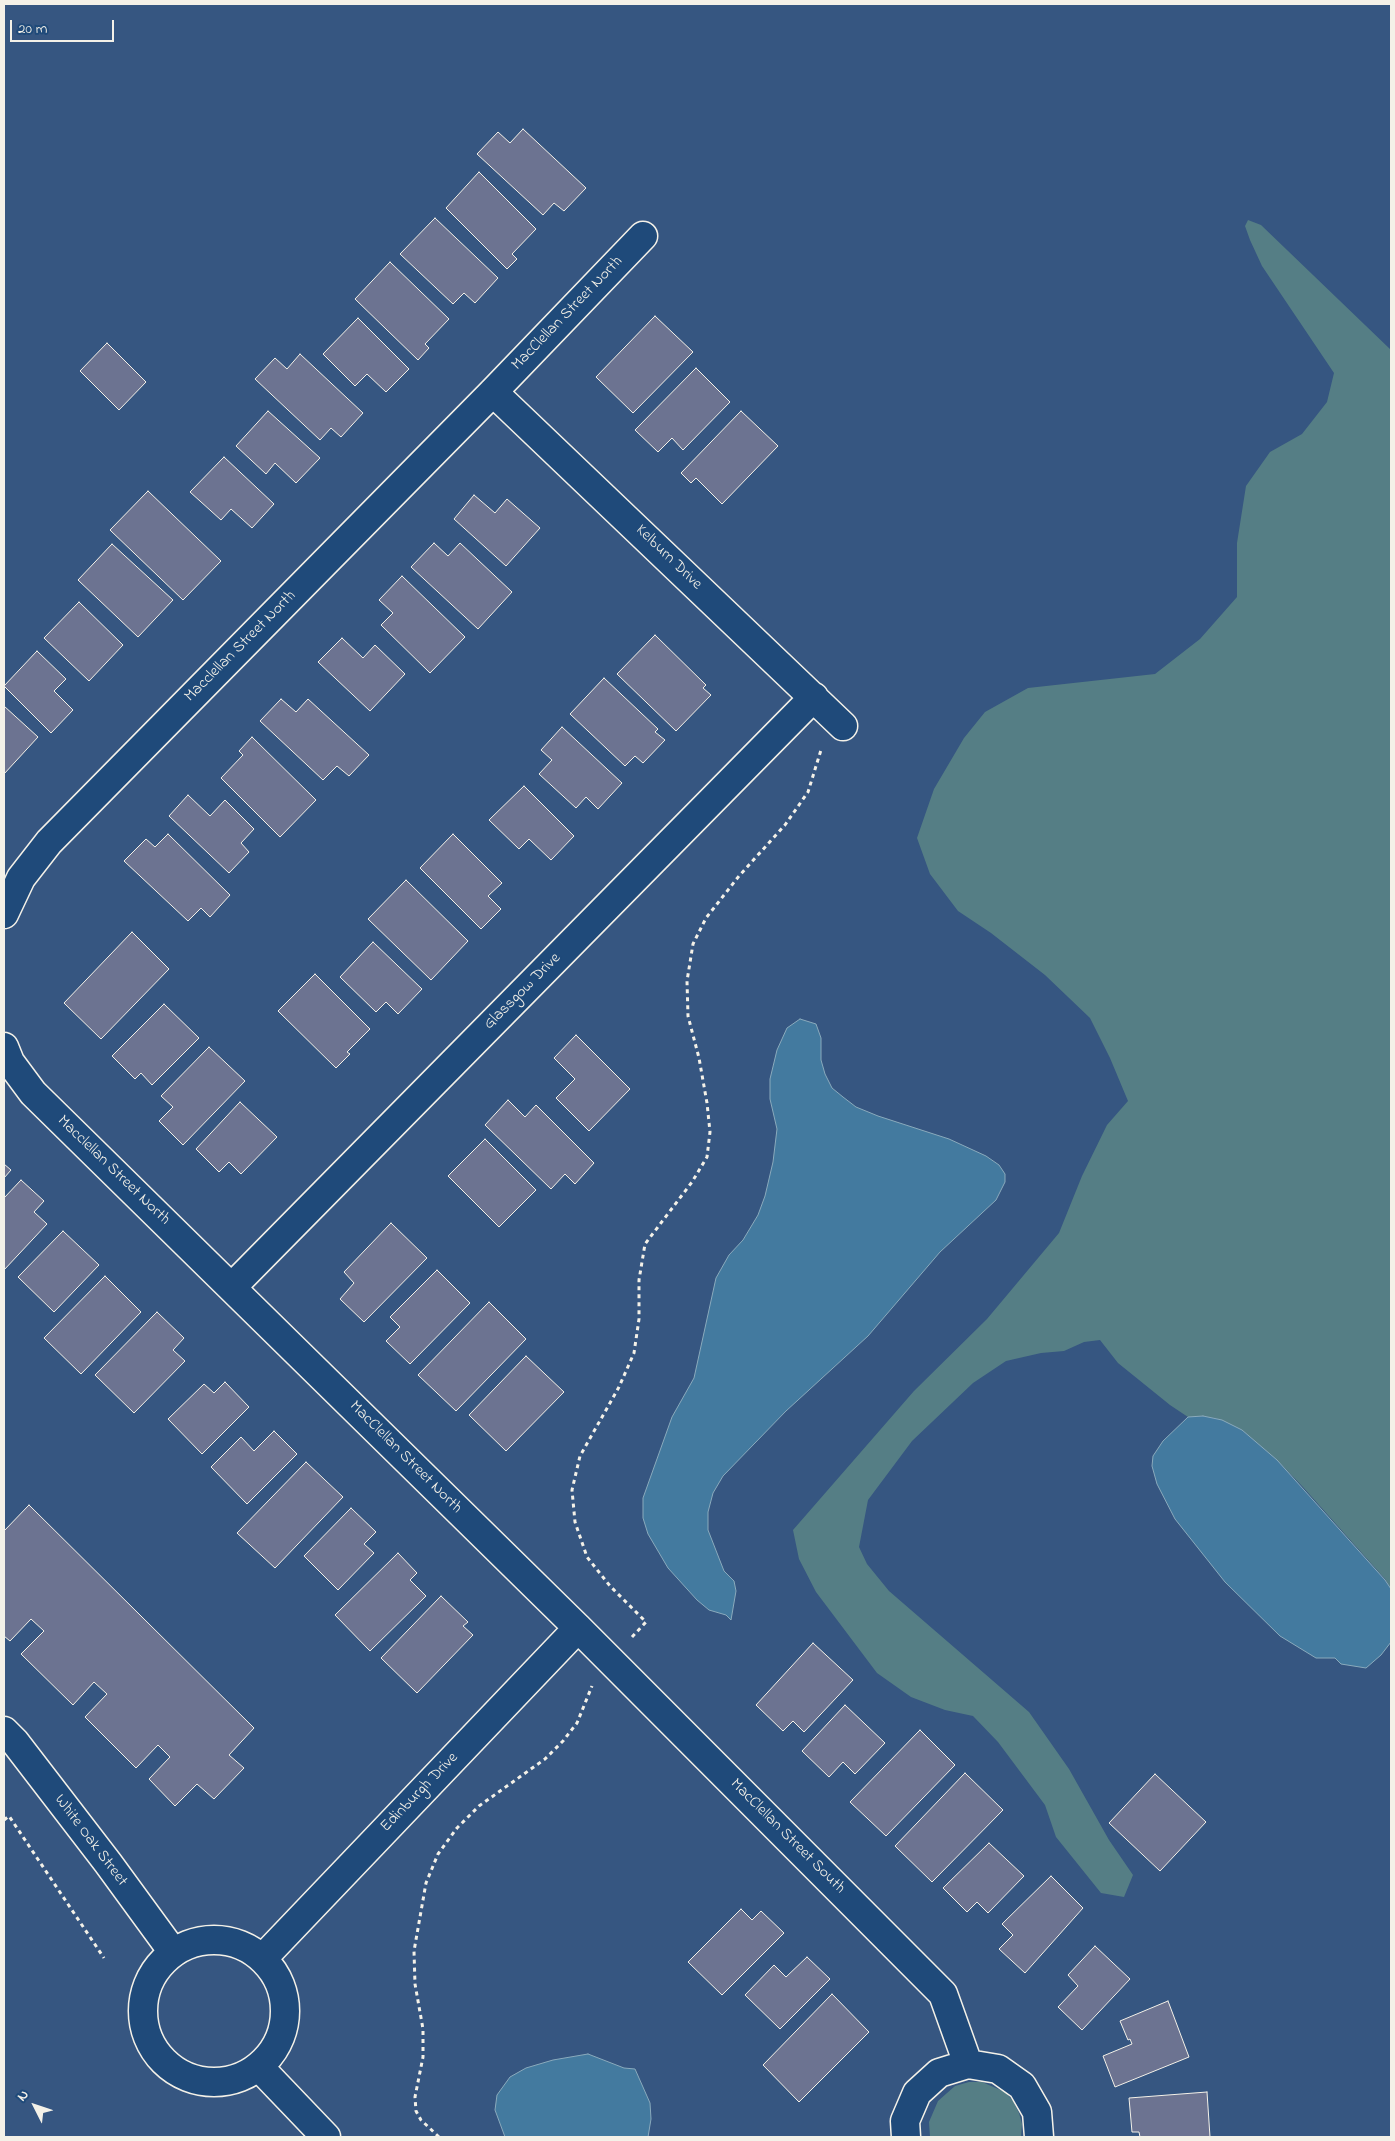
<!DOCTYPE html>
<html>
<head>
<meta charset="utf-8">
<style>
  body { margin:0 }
  #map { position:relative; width:1395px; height:2141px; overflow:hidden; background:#365681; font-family:"Indie Flower",sans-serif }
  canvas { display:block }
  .frame { position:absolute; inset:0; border:5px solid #f4f1e8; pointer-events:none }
  .north { position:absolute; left:10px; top:2081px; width:50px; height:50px; -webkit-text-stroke:4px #1f4a7a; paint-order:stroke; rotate:311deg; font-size:14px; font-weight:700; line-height:20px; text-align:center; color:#f4f1e8 }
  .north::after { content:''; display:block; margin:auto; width:18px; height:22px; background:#f4f1e8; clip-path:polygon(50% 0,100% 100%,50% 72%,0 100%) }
  .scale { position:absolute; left:10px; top:20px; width:104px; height:22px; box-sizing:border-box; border:2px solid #f4f1e8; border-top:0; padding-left:6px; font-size:15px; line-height:18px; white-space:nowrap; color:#f4f1e8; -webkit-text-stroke:4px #1f4a7a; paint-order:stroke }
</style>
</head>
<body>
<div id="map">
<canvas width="1395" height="2141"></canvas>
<div class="frame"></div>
<div class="north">N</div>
<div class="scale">20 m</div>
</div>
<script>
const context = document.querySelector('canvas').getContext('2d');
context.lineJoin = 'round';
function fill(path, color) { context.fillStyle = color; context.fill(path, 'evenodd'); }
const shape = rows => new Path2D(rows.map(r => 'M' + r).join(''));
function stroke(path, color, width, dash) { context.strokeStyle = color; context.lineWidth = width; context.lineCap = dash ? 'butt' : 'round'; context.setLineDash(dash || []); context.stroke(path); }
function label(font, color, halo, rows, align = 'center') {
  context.font = font + ' "Indie Flower",sans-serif'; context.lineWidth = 4.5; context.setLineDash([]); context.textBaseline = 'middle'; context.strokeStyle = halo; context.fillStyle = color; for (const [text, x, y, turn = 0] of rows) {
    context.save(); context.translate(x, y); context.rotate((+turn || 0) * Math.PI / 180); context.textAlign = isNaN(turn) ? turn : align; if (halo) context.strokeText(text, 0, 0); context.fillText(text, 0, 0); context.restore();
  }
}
fill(shape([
  [1248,220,1261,225,1391,350,1391,1589,1385,1579,1302,1486,1277,1460,1242,1430,1215,1418,1188,1417,1170,1405,1118,1363,1100,1340,1084,1342,1064,1351,1041,1353,1006,1361,973,1383,912,1441,868,1500,859,1547,867,1564,889,1591,1029,1712,1069,1769,1109,1840,1133,1875,1124,1897,1101,1893,1056,1837,1045,1805,998,1742,973,1716,945,1710,911,1697,877,1673,816,1592,799,1559,793,1530,914,1391,987,1319,1059,1233,1082,1176,1107,1125,1128,1101,1110,1058,1090,1018,1045,975,991,933,958,911,930,874,917,838,934,789,964,738,985,712,1028,688,1155,674,1200,639,1237,597,1237,543,1246,486,1270,452,1302,434,1327,402,1334,373,1262,266,1250,240,1245,226],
  [969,2082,982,2082,1005,2092,1013,2101,1019,2113,1022,2124,1021,2137,930,2137,929,2122,938,2101,955,2086]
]), '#557e85');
const water = shape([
  [800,1019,816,1024,821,1038,821,1060,825,1074,832,1088,843,1097,856,1107,878,1116,949,1139,986,1156,999,1165,1005,1174,1005,1182,996,1200,940,1252,868,1336,786,1411,723,1476,713,1493,708,1512,708,1530,724,1571,734,1581,736,1591,731,1620,726,1615,709,1610,697,1600,668,1568,648,1534,643,1518,643,1498,672,1417,694,1378,716,1278,729,1255,743,1240,758,1215,765,1196,773,1162,777,1129,770,1099,770,1079,777,1050,787,1028,800,1019],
  [1203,1416,1222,1420,1242,1430,1277,1460,1385,1580,1391,1589,1391,1642,1381,1655,1366,1668,1341,1664,1335,1658,1316,1658,1280,1636,1225,1582,1175,1519,1157,1484,1152,1466,1153,1456,1163,1441,1188,1417,1203,1416],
  [588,2054,624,2068,635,2069,650,2103,651,2119,648,2137,505,2137,495,2110,497,2095,510,2077,526,2068,553,2060,588,2054]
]);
fill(water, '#437a9f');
stroke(water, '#8aaabc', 1);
const building = shape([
  [523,129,586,188,564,211,554,203,543,215,477,154,498,132,510,143,523,129],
  [479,172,536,229,512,254,517,259,507,269,446,208,479,172],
  [435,218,498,278,475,303,464,293,453,304,400,254,435,218],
  [390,262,449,319,425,344,429,348,418,360,355,299,390,262],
  [655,316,693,352,633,413,596,377,655,316],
  [358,318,409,369,386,392,367,374,355,386,323,354,358,318],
  [107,343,146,382,119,410,80,371,107,343],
  [300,354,363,413,341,437,331,428,320,440,255,379,275,358,287,369,300,354],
  [696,368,730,402,683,450,672,438,658,452,635,430,696,368],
  [268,411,320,458,296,483,275,463,266,474,236,446,268,411],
  [741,411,778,446,722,504,696,478,691,483,681,473,741,411],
  [224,457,274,504,252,528,231,509,221,520,190,492,224,457],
  [148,491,221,561,183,600,110,530,148,491],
  [474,495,495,513,507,499,540,528,506,566,454,519,474,495],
  [434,543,448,556,460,543,512,592,478,629,411,567,434,543],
  [112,544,173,600,138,637,78,580,112,544],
  [402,576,465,637,430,673,381,625,393,613,379,600,402,576],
  [79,602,123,645,89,681,44,638,79,602],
  [655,635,706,685,703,688,711,695,676,731,617,674,655,635],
  [342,638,363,658,375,645,405,674,370,711,318,662,342,638],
  [37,651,66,679,54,691,73,710,51,733,4,686,37,651],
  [604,678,658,729,655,732,665,740,643,763,635,756,625,766,570,714,604,678],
  [281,699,296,712,308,699,369,755,349,776,337,766,323,780,260,721,281,699],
  [4,706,38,737,4,774,4,706],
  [562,727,622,783,598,809,586,797,576,808,539,774,552,760,541,750,562,727],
  [252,737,316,800,280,837,221,778,243,755,239,751,252,737],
  [524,786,574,836,551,860,529,839,519,849,489,820,524,786],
  [188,795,210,816,225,800,254,829,241,843,249,852,229,873,169,816,188,795],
  [168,834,230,895,210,917,201,908,188,921,124,861,146,839,155,847,168,834],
  [453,834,502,883,488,896,501,909,481,929,420,868,453,834],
  [406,880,468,941,431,980,368,919,406,880],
  [132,932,169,969,101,1039,64,1003,132,932],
  [373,942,422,989,398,1014,386,1002,376,1012,340,977,373,942],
  [315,974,370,1029,347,1052,350,1054,336,1068,278,1011,315,974],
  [164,1004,199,1038,152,1085,141,1073,135,1079,112,1056,164,1004],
  [576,1035,630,1089,589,1131,556,1098,575,1079,554,1058,576,1035],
  [209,1047,245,1081,183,1145,159,1121,173,1107,161,1096,209,1047],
  [508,1100,525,1117,536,1105,594,1163,575,1184,565,1174,551,1189,485,1125,508,1100],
  [240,1102,277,1137,241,1174,229,1162,219,1172,196,1149,240,1102],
  [485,1139,536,1190,499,1227,448,1176,485,1139],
  [4,1164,11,1170,4,1178,4,1164],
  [21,1180,44,1201,34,1212,47,1224,4,1270,4,1198,21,1180],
  [391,1223,427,1258,364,1322,340,1299,354,1283,344,1272,391,1223],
  [63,1231,99,1265,54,1312,18,1277,63,1231],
  [437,1270,470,1303,410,1364,386,1341,400,1327,390,1317,437,1270],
  [105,1276,141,1312,81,1374,44,1338,105,1276],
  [489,1302,526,1339,456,1411,418,1375,489,1302],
  [157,1312,184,1338,173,1350,185,1361,134,1413,95,1375,157,1312],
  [526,1356,564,1392,506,1451,469,1415,526,1356],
  [225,1382,249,1407,202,1454,168,1419,204,1384,214,1393,225,1382],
  [274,1431,297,1454,247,1504,211,1467,241,1437,254,1451,274,1431],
  [306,1462,343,1497,275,1568,237,1533,306,1462],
  [29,1505,254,1728,229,1755,244,1768,214,1799,197,1784,175,1806,149,1779,170,1757,158,1745,136,1768,85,1717,107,1694,94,1682,73,1705,21,1654,44,1631,31,1619,10,1641,4,1636,4,1531,29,1505],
  [351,1508,376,1532,364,1544,374,1553,338,1590,304,1556,351,1508],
  [398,1553,417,1573,410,1580,426,1596,370,1651,335,1615,398,1553],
  [441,1596,468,1622,463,1626,473,1635,417,1693,381,1658,441,1596],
  [813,1643,853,1680,804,1732,793,1721,783,1731,756,1705,813,1643],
  [845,1705,885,1743,855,1774,843,1762,829,1777,802,1751,845,1705],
  [920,1730,955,1765,886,1836,850,1802,920,1730],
  [965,1773,1003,1810,932,1882,895,1846,965,1773],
  [1155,1774,1206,1822,1160,1871,1109,1823,1155,1774],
  [989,1843,1024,1876,988,1913,977,1902,967,1912,943,1888,989,1843],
  [1051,1876,1083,1908,1025,1973,999,1949,1013,1935,1002,1924,1051,1876],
  [741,1909,752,1920,761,1911,784,1933,722,1995,688,1962,741,1909],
  [1095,1946,1130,1979,1082,2030,1058,2007,1078,1986,1068,1975,1095,1946],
  [807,1957,830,1979,780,2029,745,1995,774,1965,786,1977,807,1957],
  [832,1994,869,2032,799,2102,763,2065,832,1994],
  [1168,2001,1189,2057,1115,2087,1103,2056,1132,2044,1130,2039,1128,2040,1120,2021,1168,2001],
  [1207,2092,1210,2137,1140,2137,1139,2132,1132,2132,1129,2098,1207,2092]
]);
fill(building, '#6c7391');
stroke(building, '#f4f1e8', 1);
const minor = shape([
  [493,392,843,726],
  [4,914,21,878,49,842,493,392,643,236],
  [4,1047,10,1062,33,1093,578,1628,943,1994,968,2064],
  [232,1287,814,697],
  [4,1731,15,1742,108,1863,173,1952],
  '143 2011a71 71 0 1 1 142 0a71 71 0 1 1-142 0Z',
  [263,1958,578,1628],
  [259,2067,326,2137],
  [906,2137,905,2121,917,2093,939,2073,968,2064,998,2069,1022,2086,1037,2112,1039,2137]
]);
stroke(minor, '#f4f1e8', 31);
stroke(shape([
  [632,1637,646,1622,610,1586,587,1557,575,1522,572,1490,580,1456,619,1387,634,1353,639,1319,639,1280,645,1244,692,1182,707,1157,710,1132,707,1103,699,1058,688,1016,687,981,693,944,706,918,739,876,785,825,808,792,821,750],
  [4,1820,9,1816,104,1958],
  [439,2137,421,2120,416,2111,415,2097,423,2057,423,2029,415,1984,414,1951,426,1883,438,1854,457,1828,479,1806,545,1759,563,1741,577,1723,592,1686]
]), '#f4f1e8', 3, [4, 4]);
stroke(minor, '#1f4a7a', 28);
label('16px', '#f4f1e8', '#1f4a7a', [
  ["MacClellan Street North",568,314,-46],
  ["Kelburn Drive",668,558,44],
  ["Macclellan Street North",241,647,-45],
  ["Glassgow Drive",523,992,-45],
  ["Macclellan Street North",113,1171,44],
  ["MacClellan Street North",405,1458,45],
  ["Edinburgh Drive",420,1793,-46],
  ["MacClellan Street South",787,1837,45],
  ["White Oak Street",90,1841,53]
]);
</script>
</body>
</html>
